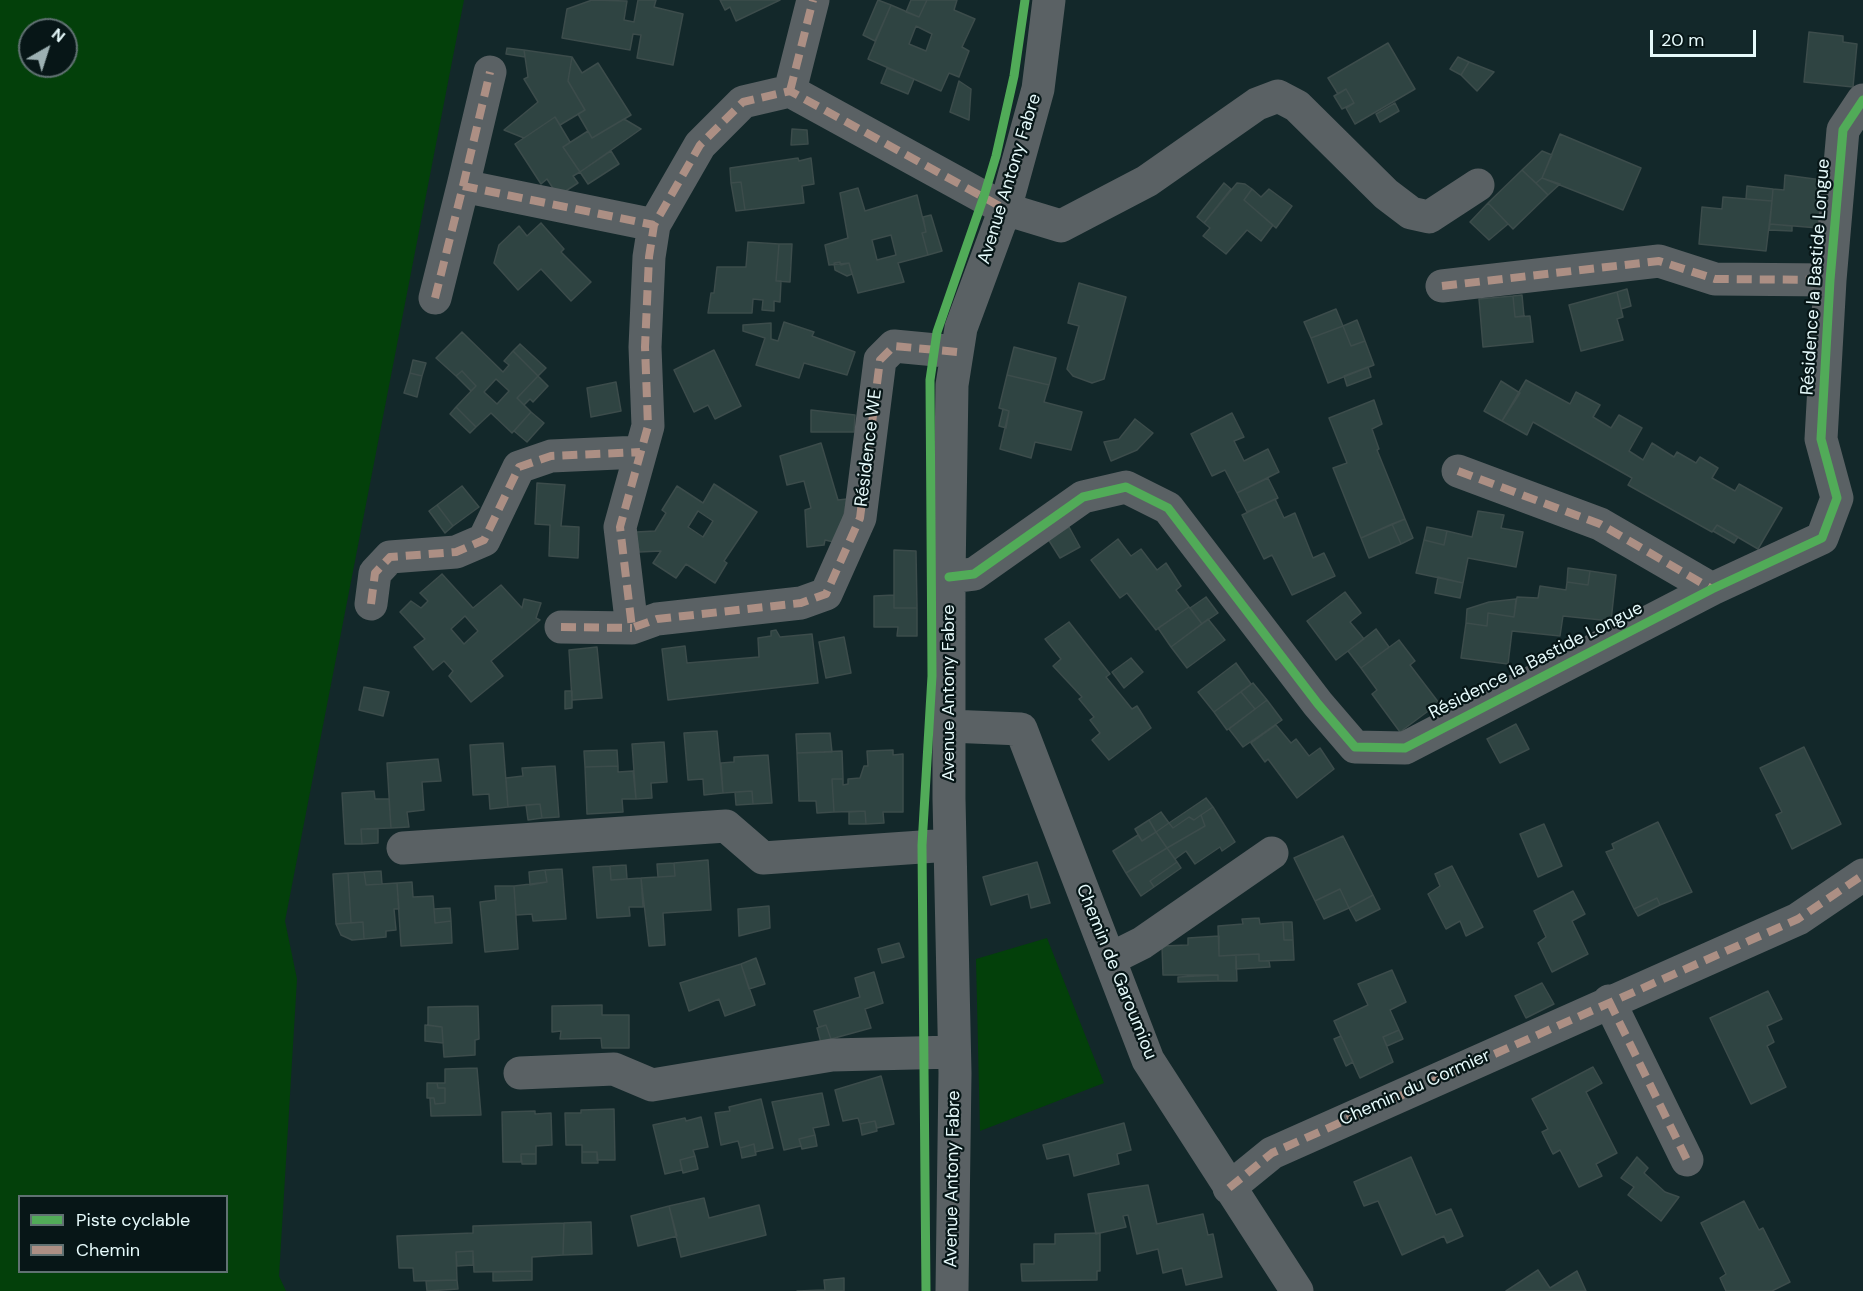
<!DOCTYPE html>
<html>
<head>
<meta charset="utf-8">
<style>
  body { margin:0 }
  #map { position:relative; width:1863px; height:1291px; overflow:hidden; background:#13282a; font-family:"DM Sans",sans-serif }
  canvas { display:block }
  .legend { position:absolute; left:18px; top:1195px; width:210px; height:78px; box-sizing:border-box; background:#071617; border:2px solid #607172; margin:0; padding:8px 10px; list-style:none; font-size:18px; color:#e6fafb }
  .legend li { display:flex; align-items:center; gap:12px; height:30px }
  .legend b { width:30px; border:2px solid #607172 }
  .north { position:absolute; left:18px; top:18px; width:60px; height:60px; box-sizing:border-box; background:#071617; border:2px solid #607172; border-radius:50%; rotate:39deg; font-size:16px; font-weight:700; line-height:24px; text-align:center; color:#e6fafb }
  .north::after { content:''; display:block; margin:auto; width:21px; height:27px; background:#9cb0b2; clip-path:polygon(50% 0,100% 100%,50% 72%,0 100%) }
  .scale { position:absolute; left:1650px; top:30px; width:106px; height:27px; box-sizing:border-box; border:3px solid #e6fafb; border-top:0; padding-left:8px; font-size:18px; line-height:21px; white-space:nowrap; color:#e6fafb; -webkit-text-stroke:4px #071617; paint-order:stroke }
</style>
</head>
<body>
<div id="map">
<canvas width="1863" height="1291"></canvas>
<ul class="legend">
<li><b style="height:8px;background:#51ab58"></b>Piste cyclable</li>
<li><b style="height:8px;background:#ac8f84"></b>Chemin</li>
</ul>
<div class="north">N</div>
<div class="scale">20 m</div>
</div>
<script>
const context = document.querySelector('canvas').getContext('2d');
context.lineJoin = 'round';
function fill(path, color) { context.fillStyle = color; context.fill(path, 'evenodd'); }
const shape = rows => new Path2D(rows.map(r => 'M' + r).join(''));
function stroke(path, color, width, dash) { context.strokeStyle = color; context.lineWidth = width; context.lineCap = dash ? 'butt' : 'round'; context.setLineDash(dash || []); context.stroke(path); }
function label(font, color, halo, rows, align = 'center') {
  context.font = font + ' "DM Sans",sans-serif'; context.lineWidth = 4.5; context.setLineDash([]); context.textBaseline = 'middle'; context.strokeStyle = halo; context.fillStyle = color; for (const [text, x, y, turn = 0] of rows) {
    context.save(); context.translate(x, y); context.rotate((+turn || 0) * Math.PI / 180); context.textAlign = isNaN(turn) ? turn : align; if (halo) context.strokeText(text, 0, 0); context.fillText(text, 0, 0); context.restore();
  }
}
fill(shape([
  [0,0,464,0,285,921,297,979,279,1276,286,1291,0,1291],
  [30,30,66,30,66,66,30,66],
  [20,1196,226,1196,226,1272,20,1272],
  [1047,938,1104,1083,980,1131,976,959]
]), '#03400a');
const building = shape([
  [592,0,627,1,624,20,634,22,638,0,656,0,654,7,683,14,673,65,637,58,641,35,633,34,630,50,562,38,567,9,592,0],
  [720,0,780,0,736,21,730,7,725,10,720,0],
  [878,0,891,5,875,41,863,35,878,0],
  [911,0,927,0,919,17,906,12,911,0],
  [927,0,957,0,954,10,975,19,962,47,969,51,959,77,949,73,941,91,868,59,891,5,919,17,927,0],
  [916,26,932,34,926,51,909,44,916,26],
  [1809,32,1843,36,1843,42,1857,44,1853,87,1804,82,1809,32],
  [1388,43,1415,89,1355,124,1346,108,1354,103,1346,89,1338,94,1328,78,1388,43],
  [507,48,524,50,525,57,506,54,507,48],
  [524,50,572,57,568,81,585,110,560,125,555,117,524,138,504,130,538,102,524,79,528,77,524,50],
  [572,57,582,73,598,63,631,115,592,138,578,114,585,110,568,81,572,57],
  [1458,57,1469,62,1461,75,1450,69,1458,57],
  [1469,62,1494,72,1477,91,1461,75,1469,62],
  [887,68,914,79,908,94,881,83,887,68],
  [959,81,971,89,969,120,950,112,959,81],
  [1346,89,1354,103,1342,109,1334,96,1346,89],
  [1395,103,1399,111,1380,122,1376,114,1395,103],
  [555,117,570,142,563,147,580,172,573,176,578,183,558,196,547,179,541,184,515,144,555,117],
  [624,119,641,129,580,172,563,147,588,131,592,138,624,119],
  [792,129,807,130,808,144,791,145,792,129],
  [1560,134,1641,168,1623,210,1542,178,1560,134],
  [611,151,619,164,588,184,580,172,611,151],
  [1542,151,1552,155,1542,178,1536,183,1522,170,1542,151],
  [798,158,799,161,811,158,814,184,802,186,804,203,745,210,741,182,731,183,730,168,798,158],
  [1522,170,1548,195,1513,229,1488,203,1522,170],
  [1785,175,1822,180,1818,228,1770,224,1773,189,1784,190,1785,175],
  [1542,178,1560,184,1548,195,1536,183,1542,178],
  [741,182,745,210,736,211,731,183,741,182],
  [1224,183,1231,189,1204,223,1197,217,1224,183],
  [1237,183,1245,184,1252,189,1244,200,1273,225,1261,241,1247,230,1226,254,1203,236,1210,228,1204,223,1237,183],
  [1747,186,1773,189,1772,201,1746,199,1747,186],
  [858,188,865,211,917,195,926,232,922,233,928,255,898,263,904,282,858,293,849,263,829,265,825,245,848,238,840,193,858,188],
  [891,235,896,255,877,260,872,240,891,235],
  [1252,189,1261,197,1269,189,1292,206,1276,228,1244,200,1252,189],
  [1723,197,1772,201,1766,251,1699,244,1702,207,1722,209,1723,197],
  [1488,203,1508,224,1489,240,1470,222,1488,203],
  [931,215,942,251,928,255,922,233,926,232,923,217,931,215],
  [541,223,564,249,561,252,591,282,571,301,541,269,518,290,494,263,499,245,519,226,527,236,541,223],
  [1770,224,1792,226,1792,231,1769,230,1770,224],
  [748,242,779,244,776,281,781,281,780,302,774,301,774,311,762,310,763,300,753,299,752,313,708,313,711,293,714,293,717,267,746,267,748,242],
  [779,244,792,244,790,282,776,281,779,244],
  [840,262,841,265,849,263,852,274,847,276,835,270,834,263,840,262],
  [1079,283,1126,297,1104,379,1092,383,1073,376,1067,369,1079,326,1068,323,1079,283],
  [1627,289,1631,306,1621,309,1617,292,1627,289],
  [1617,292,1623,317,1617,319,1623,340,1581,351,1569,305,1617,292],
  [1522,295,1524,316,1515,317,1513,296,1522,295],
  [1513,296,1515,317,1530,316,1533,342,1483,347,1479,299,1513,296],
  [1336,309,1343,326,1311,338,1304,322,1336,309],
  [1357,320,1365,341,1351,346,1343,326,1357,320],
  [784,322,814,332,812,336,855,352,847,375,804,363,799,378,756,365,765,338,743,331,743,325,771,323,771,339,778,341,784,322],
  [1343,326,1351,346,1365,341,1374,365,1328,383,1311,338,1343,326],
  [462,332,503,372,509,365,504,361,513,351,538,376,517,398,531,412,512,433,491,413,476,427,456,407,476,386,462,371,456,376,436,358,462,332],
  [496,379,509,391,497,404,484,392,496,379],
  [520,344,546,368,538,376,513,351,520,344],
  [1014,347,1056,358,1049,385,1007,375,1014,347],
  [714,350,741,406,715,419,708,405,694,412,674,370,714,350],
  [413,360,426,363,422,376,410,373,413,360],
  [1368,367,1371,377,1347,386,1344,376,1368,367],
  [462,371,476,386,471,391,456,376,462,371],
  [410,373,422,376,417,397,404,393,410,373],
  [1007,375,1049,385,1044,402,1082,412,1071,450,1035,442,1031,458,1000,449,1009,411,999,408,1007,375],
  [538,376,548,386,533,402,530,399,524,405,517,398,538,376],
  [1526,380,1570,404,1576,392,1600,405,1593,417,1611,428,1619,415,1642,428,1629,451,1643,460,1652,443,1674,457,1677,452,1696,463,1700,457,1718,468,1712,478,1735,491,1739,484,1782,508,1758,549,1717,525,1712,532,1628,485,1632,478,1533,422,1527,435,1502,421,1526,380],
  [1501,381,1520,393,1502,421,1484,411,1501,381],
  [616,382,621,411,591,417,587,388,616,382],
  [1374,400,1382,424,1372,429,1379,449,1377,450,1405,519,1361,538,1333,468,1347,463,1329,418,1374,400],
  [456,407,476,427,470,433,450,414,456,407],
  [1003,409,1009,411,1006,428,999,426,1003,409],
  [811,410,855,415,854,432,811,432,811,410],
  [531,412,544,423,527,442,514,431,531,412],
  [1232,413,1244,437,1234,441,1244,461,1268,449,1279,472,1237,493,1225,470,1212,476,1191,434,1232,413],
  [1135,419,1153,433,1137,450,1111,461,1104,442,1119,439,1135,419],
  [821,443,838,500,847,499,838,543,825,540,824,545,807,547,805,510,811,508,804,481,787,485,780,456,821,443],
  [1268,478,1278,498,1247,512,1237,493,1268,478],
  [537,483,565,485,561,526,579,527,578,558,549,556,550,525,535,524,537,483],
  [714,484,757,512,724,561,727,563,715,583,686,564,676,578,653,563,661,551,639,552,636,532,655,531,666,513,662,510,677,486,703,503,714,484],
  [698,511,713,521,703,537,688,527,698,511],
  [462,486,479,507,453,526,437,505,462,486],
  [1275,499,1284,518,1295,513,1313,558,1324,553,1335,576,1292,595,1272,555,1264,559,1242,515,1275,499],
  [437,505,453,526,445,533,429,511,437,505],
  [1478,511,1504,515,1501,528,1523,532,1516,567,1468,558,1463,583,1416,573,1424,540,1444,545,1447,531,1472,537,1478,511],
  [1405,519,1413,538,1401,544,1392,524,1405,519],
  [1392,524,1401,544,1369,558,1361,538,1392,524],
  [1717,525,1738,537,1734,543,1713,531,1717,525],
  [1069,527,1080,547,1060,558,1048,539,1069,527],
  [1427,527,1447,531,1444,545,1424,540,1427,527],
  [1118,539,1131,556,1141,549,1157,570,1166,563,1181,586,1176,590,1189,607,1156,630,1127,593,1120,598,1091,560,1118,539],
  [894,550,916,551,917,608,894,608,894,550],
  [1568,568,1590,571,1588,585,1567,582,1568,568],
  [1590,571,1616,575,1611,621,1563,616,1560,636,1512,631,1508,664,1461,658,1466,623,1487,626,1488,613,1514,617,1517,597,1538,598,1540,586,1566,590,1567,582,1588,585,1590,571],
  [442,574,473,608,501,585,522,608,524,599,541,603,536,618,540,620,491,661,503,676,471,702,449,676,453,671,444,661,433,670,414,647,425,639,400,612,411,601,421,608,428,601,420,593,442,574],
  [465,616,478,631,464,644,451,629,465,616],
  [1438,577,1463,583,1460,598,1435,593,1438,577],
  [1345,592,1361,613,1350,622,1364,639,1336,660,1307,621,1345,592],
  [894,595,894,608,917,608,917,636,897,636,898,627,874,627,874,596,894,595],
  [1206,597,1218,613,1202,624,1190,608,1206,597],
  [1516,599,1514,617,1488,613,1487,626,1466,623,1467,609,1489,602,1516,599],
  [1189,607,1202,624,1171,647,1158,628,1189,607],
  [1208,619,1225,640,1187,668,1171,647,1208,619],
  [1069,622,1110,674,1106,677,1132,709,1137,706,1151,728,1109,760,1092,740,1100,733,1090,720,1094,717,1079,699,1082,697,1053,666,1061,659,1045,639,1069,622],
  [1376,629,1389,647,1361,668,1348,651,1376,629],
  [776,630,780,637,812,634,818,683,668,700,662,649,685,646,687,663,759,657,758,638,771,636,771,631,776,630],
  [844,637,851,673,826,678,819,642,844,637],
  [1399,640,1415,661,1410,665,1439,703,1400,732,1372,694,1377,690,1361,668,1399,640],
  [597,647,602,698,572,700,569,650,597,647],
  [1131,658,1143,672,1124,688,1112,672,1131,658],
  [1236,663,1251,684,1214,712,1198,692,1236,663],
  [1253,683,1267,700,1255,709,1241,692,1253,683],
  [364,687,389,692,383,716,359,710,364,687],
  [565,691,572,691,572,708,565,709,565,691],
  [1241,692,1255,709,1227,730,1214,712,1241,692],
  [1267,700,1282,720,1243,747,1229,729,1267,700],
  [1516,724,1529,749,1500,763,1487,739,1516,724],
  [1276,725,1291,743,1296,739,1309,756,1320,748,1334,769,1297,798,1268,759,1265,762,1251,743,1276,725],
  [717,731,723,793,704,795,703,779,688,780,684,733,717,731],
  [830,733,832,752,797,753,796,734,830,733],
  [664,742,667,782,651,783,652,798,636,799,632,744,664,742],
  [503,743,508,807,490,809,489,794,473,795,470,745,503,743],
  [1804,747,1841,824,1792,849,1776,815,1782,812,1760,768,1804,747],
  [617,750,618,766,585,767,584,751,617,750],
  [893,750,893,755,903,754,903,812,883,812,884,823,866,824,865,811,834,812,832,779,843,779,843,785,848,784,848,779,860,778,864,766,868,766,867,751,893,750],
  [842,751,843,779,832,779,834,812,817,813,816,801,799,801,797,753,842,751],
  [768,755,772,803,753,804,752,791,723,793,721,763,734,762,734,757,768,755],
  [438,759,441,781,422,782,424,810,407,812,409,827,391,828,387,763,438,759],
  [555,766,559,817,542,818,540,804,508,807,506,778,523,776,522,768,555,766],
  [618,766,618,772,633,771,636,799,622,799,623,812,587,814,585,767,618,766],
  [374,791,375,799,389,799,391,828,361,829,362,844,345,844,342,793,374,791],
  [752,791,753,804,736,805,735,792,752,791],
  [1206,798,1213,807,1201,815,1194,820,1189,817,1173,828,1169,823,1206,798],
  [540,804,542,818,528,820,526,805,540,804],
  [1213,807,1235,842,1222,851,1220,847,1195,864,1186,851,1175,859,1167,848,1205,826,1201,815,1213,807],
  [865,811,866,824,849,824,849,812,865,811],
  [1161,812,1169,823,1156,832,1149,820,1161,812],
  [1201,815,1205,826,1167,848,1156,832,1169,823,1173,828,1189,817,1194,820,1201,815],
  [1149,820,1156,832,1142,841,1135,829,1149,820],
  [1658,822,1692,892,1660,905,1657,898,1634,909,1606,852,1614,849,1612,844,1658,822],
  [1544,824,1562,866,1538,877,1520,834,1544,824],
  [361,829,378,829,378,843,362,844,361,829],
  [1156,832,1167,848,1126,873,1113,851,1138,835,1142,841,1156,832],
  [1343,836,1373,895,1349,908,1340,889,1315,901,1294,858,1343,836],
  [1167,848,1177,862,1150,881,1154,887,1141,896,1126,873,1167,848],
  [708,860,711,910,663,913,665,945,649,946,641,878,675,876,674,863,708,860],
  [1037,862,1050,903,1031,908,1028,894,991,905,983,877,1037,862],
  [1177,862,1181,868,1154,887,1150,881,1177,862],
  [674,863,675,876,658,877,657,864,674,863],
  [626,865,627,879,611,880,610,866,626,865],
  [610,866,611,880,641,878,643,907,629,907,630,916,597,918,593,867,610,866],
  [1452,866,1483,927,1466,936,1460,921,1446,929,1428,894,1440,886,1435,874,1452,866],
  [562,869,566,919,533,921,532,914,516,915,514,886,547,882,545,870,562,869],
  [545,870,547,882,530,885,529,872,545,870],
  [381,871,382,884,366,885,364,872,381,871],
  [364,872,366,885,397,883,399,909,394,909,396,930,386,931,386,937,364,939,363,922,351,923,348,873,364,872],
  [348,873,351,923,336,924,333,874,348,873],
  [412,882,413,897,433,896,435,923,451,921,452,943,401,946,397,883,412,882],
  [495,886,514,886,518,949,485,952,480,902,496,900,495,886],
  [1340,889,1349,908,1324,919,1315,901,1340,889],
  [1573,891,1585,914,1572,921,1588,954,1552,972,1538,943,1546,937,1534,911,1573,891],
  [1373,895,1380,909,1356,921,1349,908,1373,895],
  [1657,898,1660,905,1638,916,1634,909,1657,898],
  [769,906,770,928,739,936,738,909,769,906],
  [450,908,451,921,435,923,434,909,450,908],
  [1259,918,1260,924,1283,922,1284,940,1293,940,1294,960,1259,961,1259,954,1219,956,1218,926,1243,924,1242,919,1259,918],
  [363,922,364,939,352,940,341,935,336,924,363,922],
  [1283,922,1292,922,1293,940,1284,940,1283,922],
  [1219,936,1219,956,1236,955,1237,981,1218,981,1218,975,1163,975,1162,946,1188,945,1188,938,1219,936],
  [899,943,904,957,882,963,878,949,899,943],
  [1259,954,1259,961,1269,961,1270,967,1236,969,1236,955,1259,954],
  [756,958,765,984,749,989,741,964,756,958],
  [741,964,755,1005,725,1016,719,999,689,1011,680,983,741,964],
  [1392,970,1406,1002,1390,1010,1399,1030,1383,1037,1393,1062,1360,1078,1334,1021,1368,1005,1358,984,1392,970],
  [874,972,883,1003,865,1009,871,1028,831,1039,826,1025,819,1027,814,1011,860,997,855,978,874,972],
  [1218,975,1218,981,1178,982,1178,977,1218,975],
  [1542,983,1554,1004,1526,1018,1515,996,1542,983],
  [1768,991,1782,1019,1767,1026,1774,1042,1767,1046,1786,1087,1751,1104,1710,1018,1768,991],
  [602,1005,602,1015,629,1015,629,1048,602,1048,601,1038,560,1039,561,1031,552,1032,552,1006,602,1005],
  [478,1006,479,1039,475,1040,475,1055,444,1057,442,1027,428,1025,428,1007,478,1006],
  [425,1025,442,1027,443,1043,425,1041,425,1025],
  [826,1025,831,1039,821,1043,817,1028,826,1025],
  [1399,1030,1403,1039,1387,1046,1383,1037,1399,1030],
  [1341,1036,1353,1062,1346,1066,1334,1039,1341,1036],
  [1593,1067,1602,1083,1586,1092,1617,1153,1596,1164,1602,1176,1579,1187,1560,1150,1553,1154,1542,1132,1548,1129,1532,1099,1593,1067],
  [477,1068,481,1115,431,1116,430,1098,434,1098,435,1104,445,1103,445,1088,438,1088,437,1083,445,1083,445,1069,477,1068],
  [881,1076,894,1124,877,1128,875,1121,860,1124,858,1118,843,1121,835,1090,881,1076],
  [427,1083,437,1083,438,1088,445,1088,445,1103,435,1104,434,1098,427,1098,427,1083],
  [822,1093,829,1125,813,1128,815,1135,799,1139,801,1146,784,1150,772,1102,822,1093],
  [761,1099,773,1148,755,1152,754,1144,740,1148,738,1141,721,1145,715,1113,730,1111,729,1107,761,1099],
  [614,1109,615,1160,597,1160,597,1152,582,1152,582,1145,566,1145,565,1113,581,1113,581,1110,614,1109],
  [535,1111,535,1114,551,1113,552,1145,536,1146,536,1154,521,1154,521,1162,503,1162,502,1112,535,1111],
  [701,1117,708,1147,693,1150,695,1156,680,1160,682,1170,665,1174,653,1125,685,1118,686,1121,701,1117],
  [875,1121,877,1131,862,1135,860,1124,875,1121],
  [1124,1123,1131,1150,1117,1154,1119,1164,1074,1176,1069,1154,1047,1159,1043,1145,1124,1123],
  [815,1135,817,1146,802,1149,799,1139,815,1135],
  [754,1144,756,1155,742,1158,740,1148,754,1144],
  [582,1152,597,1152,598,1163,582,1163,582,1152],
  [521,1154,536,1154,536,1164,522,1164,521,1154],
  [695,1156,698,1169,683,1173,680,1160,695,1156],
  [1411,1157,1436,1215,1451,1209,1463,1236,1447,1243,1444,1236,1402,1255,1378,1201,1364,1206,1354,1182,1411,1157],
  [1637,1157,1648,1168,1644,1173,1665,1192,1679,1197,1661,1221,1628,1195,1634,1187,1621,1178,1637,1157],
  [1148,1185,1157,1224,1203,1214,1208,1235,1213,1234,1222,1277,1186,1285,1182,1268,1163,1273,1158,1249,1137,1254,1128,1215,1123,1216,1126,1227,1096,1234,1088,1194,1148,1185],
  [704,1198,709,1218,759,1205,766,1235,681,1257,669,1206,704,1198],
  [1744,1201,1759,1230,1763,1228,1790,1282,1772,1291,1726,1291,1720,1278,1726,1274,1701,1223,1744,1201],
  [669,1206,677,1236,638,1246,631,1216,669,1206],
  [591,1222,592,1254,563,1255,564,1223,591,1222],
  [564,1223,563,1255,532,1257,532,1271,474,1272,473,1251,456,1252,457,1280,414,1281,413,1268,399,1268,397,1236,473,1233,473,1226,564,1223],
  [1100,1233,1100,1271,1097,1271,1097,1280,1022,1281,1021,1264,1034,1264,1034,1244,1055,1244,1055,1234,1100,1233],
  [473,1251,473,1265,457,1266,456,1252,473,1251],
  [1538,1270,1550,1288,1577,1271,1586,1291,1506,1291,1538,1270],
  [532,1271,532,1280,493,1281,493,1272,532,1271],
  [844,1278,844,1291,797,1291,825,1290,824,1280,844,1278],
  [457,1280,458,1289,427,1291,426,1281,457,1280]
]);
fill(building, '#2f4442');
stroke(building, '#3c4c4b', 1.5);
stroke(shape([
  [790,91,813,0],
  [463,186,490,72],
  [1442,286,1659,261,1715,279,1830,280],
  [435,298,463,186,654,225],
  [957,352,894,346,880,360,860,518,826,594,801,603,657,619,632,628,620,527,648,426,645,347,649,257,654,225,700,145,743,102,790,91,1005,209,1061,226,1147,181,1257,104,1278,96,1297,106,1386,194,1411,213,1429,217,1478,185],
  [1458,471,1600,524,1712,589],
  [949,577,974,574,1083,497,1126,487,1168,508,1318,704,1355,747,1405,748,1712,589,1822,538,1837,498,1821,439,1830,280,1843,130,1863,100],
  [371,604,375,573,390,557,456,552,484,540,519,467,551,456,640,452],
  [561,627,632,628],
  [949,726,1021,729,1148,1060,1297,1291],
  [403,848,726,826,763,858,950,845],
  [1110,959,1142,943,1272,853],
  [1609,1001,1687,1160],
  [520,1073,614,1069,652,1085,832,1055,954,1052],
  [1229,1188,1272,1153,1798,919,1863,875],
  [952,1291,955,1073,949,799,949,577,952,385,961,328,1005,209,1038,89,1049,0]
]), '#5a6164', 33);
stroke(shape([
  [790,91,813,0],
  [463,186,490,72],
  [1442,286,1659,261,1715,279,1830,280],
  [435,298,463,186,654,225],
  [957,352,894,346,880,360,860,518,826,594,801,603,657,619,632,628,620,527,648,426,645,347,649,257,654,225,700,145,743,102,790,91,1005,209],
  [1458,471,1600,524,1712,589],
  [371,604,375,573,390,557,456,552,484,540,519,467,551,456,640,452],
  [561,627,632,628],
  [1609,1001,1687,1160],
  [1229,1188,1272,1153,1798,919,1863,875]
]), '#ac8f84', 8, [15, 8]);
stroke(shape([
  [949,577,974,574,1083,497,1126,487,1168,508,1318,704,1355,747,1405,748,1712,589,1822,538,1837,498,1821,439,1830,280,1843,130,1863,100],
  [926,1291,922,845,932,676,930,380,937,332,984,196,996,156,1014,76,1025,0]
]), '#51ab58', 9);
label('18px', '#e6fafb', '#071617', [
  ["Avenue Antony Fabre",1010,179,-73],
  ["Résidence la Bastide Longue",1816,277,-86],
  ["Résidence WE",869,448,-83],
  ["Résidence la Bastide Longue",1536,661,-27],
  ["Avenue Antony Fabre",949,693,-90],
  ["Chemin de Garoumiou",1116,972,68],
  ["Chemin du Cormier",1415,1088,-24],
  ["Avenue Antony Fabre",953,1179,-89]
]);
</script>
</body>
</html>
